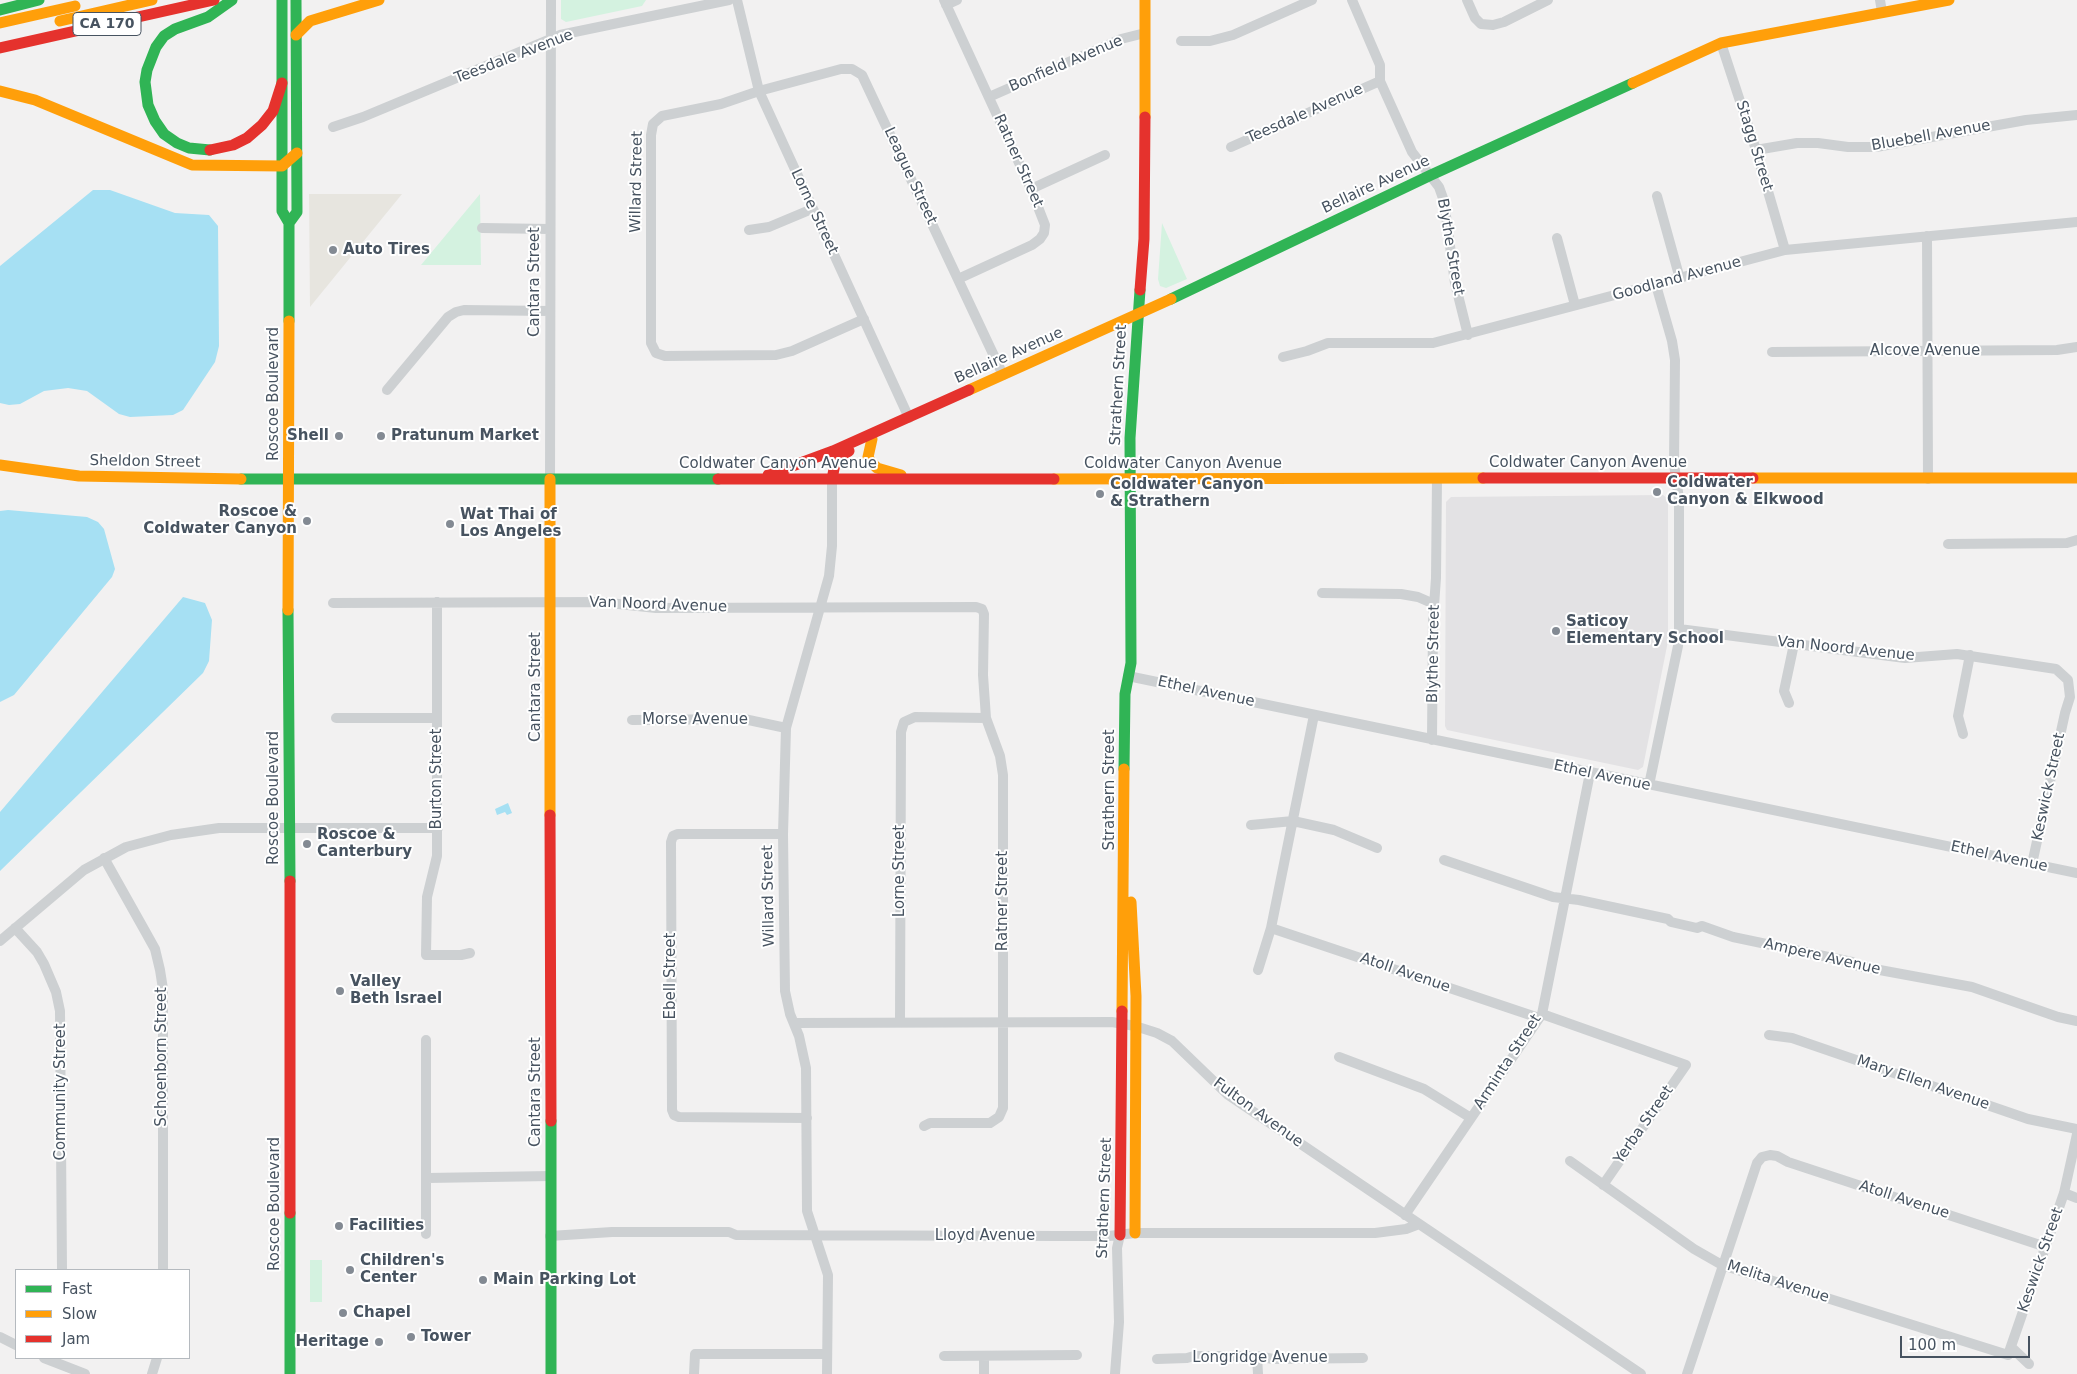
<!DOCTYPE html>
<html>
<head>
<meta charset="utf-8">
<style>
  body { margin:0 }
  #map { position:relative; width:2077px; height:1374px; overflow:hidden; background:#f2f1f1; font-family:"DejaVu Sans",sans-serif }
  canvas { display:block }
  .legend { position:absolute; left:15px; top:1269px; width:175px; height:90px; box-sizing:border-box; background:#fff; border:1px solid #b5babf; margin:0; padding:6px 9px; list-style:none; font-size:15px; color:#475360 }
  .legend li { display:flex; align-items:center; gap:10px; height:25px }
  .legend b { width:25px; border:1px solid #b5babf }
  .scale { position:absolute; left:1900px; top:1336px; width:130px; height:22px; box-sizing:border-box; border:2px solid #475360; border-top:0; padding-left:6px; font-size:15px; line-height:18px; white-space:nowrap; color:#475360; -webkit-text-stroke:4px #fff; paint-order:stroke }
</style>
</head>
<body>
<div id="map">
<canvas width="2077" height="1374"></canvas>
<ul class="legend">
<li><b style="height:6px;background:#30b455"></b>Fast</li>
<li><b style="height:6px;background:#ff9f0a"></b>Slow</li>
<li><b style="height:6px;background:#e5322d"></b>Jam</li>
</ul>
<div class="scale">100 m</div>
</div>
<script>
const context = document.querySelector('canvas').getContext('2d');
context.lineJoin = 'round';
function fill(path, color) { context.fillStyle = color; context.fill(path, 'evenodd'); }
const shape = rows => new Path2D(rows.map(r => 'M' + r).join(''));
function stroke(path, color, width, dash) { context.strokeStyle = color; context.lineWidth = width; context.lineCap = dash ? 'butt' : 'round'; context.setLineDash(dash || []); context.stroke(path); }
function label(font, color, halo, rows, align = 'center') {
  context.font = font + ' "DejaVu Sans",sans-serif'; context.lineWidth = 4; context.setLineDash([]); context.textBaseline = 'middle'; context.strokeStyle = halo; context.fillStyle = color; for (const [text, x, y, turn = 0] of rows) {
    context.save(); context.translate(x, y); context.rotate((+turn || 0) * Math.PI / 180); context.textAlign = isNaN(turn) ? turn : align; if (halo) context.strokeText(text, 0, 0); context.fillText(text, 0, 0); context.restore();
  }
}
fill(shape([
  [309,194,402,194,310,307]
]), '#e7e5df');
fill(shape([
  [1663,495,1668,499,1668,641,1643,767,1638,770,1447,730,1445,726,1446,502,1451,497]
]), '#e3e2e4');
fill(shape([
  [561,0,646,0,642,6,566,22,561,19],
  [480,194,481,265,421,265],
  [1162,223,1187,279,1166,288,1160,286,1158,279],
  [310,1260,322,1260,322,1302,310,1302]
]), '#d4f2e0');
fill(shape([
  [93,190,110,190,175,213,209,215,218,226,219,346,215,362,183,410,173,415,130,417,119,414,87,391,68,388,44,391,20,404,9,405,0,403,0,266],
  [8,510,87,517,98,522,104,529,115,569,112,577,14,695,0,702,0,511],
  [183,597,205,603,212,620,209,661,203,673,0,871,0,812],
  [508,803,512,813,507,815,505,812,497,815,495,809]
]), '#a6e0f3');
stroke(shape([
  [737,0,759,91,909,418],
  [944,0,1031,189,1045,225,1044,233,1040,239,1032,245,958,279],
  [1352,0,1380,65,1380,81,1412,152,1439,187,1444,201,1455,283,1468,335],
  [1467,0,1475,18,1481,24,1493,25,1504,22,1548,0],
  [1880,0,1882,12],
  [946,5,957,0],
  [1181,41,1210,41,1233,35,1312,0],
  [1721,43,1756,150,1785,250],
  [989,97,1121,39,1145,33],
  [333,127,363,117,560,35,729,0],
  [1231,147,1380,81],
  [1756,150,1797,143,1818,143,1848,147,1876,147,2026,120,2077,115],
  [1031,189,1105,155],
  [1657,196,1680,279],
  [482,228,550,229],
  [749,230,769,227,812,209],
  [1927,236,1928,479],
  [1557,238,1575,305],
  [864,319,792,351,776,355,665,356,656,353,651,343,651,135,653,124,662,116,721,104,759,91,841,69,852,69,862,75,1003,375],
  [1772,352,2057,350,2077,347],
  [1283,357,1307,351,1328,343,1433,343,1785,250,2077,222],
  [387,390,448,317,456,312,464,310,550,311],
  [550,479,551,0],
  [1948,544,2067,543,2077,540],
  [1322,593,1401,594,1418,597,1434,604],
  [437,602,437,856,427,897,426,955,461,955,470,953],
  [333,603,600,602,656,608,976,607,982,609,984,614,983,675,986,718,1000,756,1003,775,1003,1108,999,1117,990,1123,930,1123,924,1126],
  [1679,629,1905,658,1957,654,2056,669,2068,680,2070,697,2065,713,2032,864],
  [1128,676,2077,873],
  [1789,703,1784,691,1794,644],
  [336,718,437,718],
  [632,720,744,719,786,728],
  [1963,734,1958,716,1970,655],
  [1432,740,1433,620,1436,578,1437,478],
  [1649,785,1678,646,1679,629,1679,499,1674,464,1675,360,1672,341,1656,285],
  [1251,825,1293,821,1334,830,1377,848],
  [783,834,678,834,673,836,671,842,672,1110,674,1115,679,1117,807,1118],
  [104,858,145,931,155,949,160,970,163,989,163,1270],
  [1444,860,1553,897,1579,900,1668,919,1671,922,1697,928,1702,926,1733,937,1852,962,1858,966,1972,987,2058,1017,2077,1021],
  [15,928,37,952,44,964,56,992,60,1011,62,1270],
  [1271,928,1539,1018],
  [0,941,84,870,126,847,171,835,219,828,438,828],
  [1258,970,1271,928,1314,715],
  [1542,1014,1686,1065,1603,1185],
  [900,1021,901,732,904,722,915,717,986,718],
  [794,1023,1112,1022,1135,1026,1157,1033,1172,1041,1227,1094,1641,1374],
  [1769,1035,1792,1038,2028,1119,2077,1129],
  [1339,1057,1424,1089,1471,1118],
  [1570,1161,1694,1249,1722,1265,2008,1355,2064,1193,2077,1134],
  [427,1178,551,1176],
  [2064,1193,2077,1198],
  [1405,1215,1542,1014,1590,773],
  [426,1234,426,1040],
  [550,1236,612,1232,729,1232,736,1235,1060,1236,1109,1236,1135,1233,1375,1233,1406,1229,1419,1224],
  [0,1337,16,1345],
  [2011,1347,2029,1364],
  [944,1356,1077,1355],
  [1257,1356,1258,1374],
  [44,1358,85,1374],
  [1157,1359,1187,1358,1194,1356,1257,1356,1273,1359,1363,1358],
  [152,1374,157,1358],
  [694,1374,695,1354,827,1354],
  [827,1374,828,1275,807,1211,806,1068,799,1036,790,1014,785,991,783,834,786,728,829,576,832,546,832,479],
  [984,1374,984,1357],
  [1115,1374,1119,1322,1117,1248,1120,1235],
  [1687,1374,1757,1163,1762,1157,1770,1155,1777,1156,1788,1162,2046,1247]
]), '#cdd0d2', 10);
stroke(shape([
  [282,0,282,211,289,223,289,321],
  [0,10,39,0],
  [210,150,189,148,177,143,164,134,155,121,148,105,145,82,147,70,156,47,164,36,175,29,208,17,232,0],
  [289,223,297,212,296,0],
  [1171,299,1431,175,1633,83],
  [241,479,718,479],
  [288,610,290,881],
  [1124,769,1125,694,1131,663,1130,438,1140,290],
  [551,1121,551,1374],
  [290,1213,290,1374]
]), '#30b455', 11);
stroke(shape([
  [60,21,152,0],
  [0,23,75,6],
  [296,35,310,21,379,0],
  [1633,83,1721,43,1949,0],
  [0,91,35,100,192,165,282,166,297,153],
  [1145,117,1145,0],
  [969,390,1171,299],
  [872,439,868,457,871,462,877,468,901,475],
  [0,465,79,476,241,479],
  [1753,478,2077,478],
  [550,479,550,815],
  [1054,479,1483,478],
  [288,610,289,321],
  [1131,902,1136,996,1135,1233],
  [1122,1011,1124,769]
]), '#ff9f0a', 11);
stroke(shape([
  [0,48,214,0],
  [210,150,233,145,247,138,262,125,273,111,282,83],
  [1140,290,1144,239,1145,117],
  [768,475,833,451,969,390],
  [1483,478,1753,478],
  [718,479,1054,479],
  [832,479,836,459,849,451],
  [550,815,551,1121],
  [290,881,290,1213],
  [1120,1235,1122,1011]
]), '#e5322d', 11);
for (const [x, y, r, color] of [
  [333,250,5,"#838a93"],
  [339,436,5,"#838a93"],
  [381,436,5,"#838a93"],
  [1657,492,5,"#838a93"],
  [1100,494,5,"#838a93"],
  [307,521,5,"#838a93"],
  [450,524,5,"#838a93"],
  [1556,631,5,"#838a93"],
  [307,844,5,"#838a93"],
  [340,991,5,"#838a93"],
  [339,1226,5,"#838a93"],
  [350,1270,5,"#838a93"],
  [483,1280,5,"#838a93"],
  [343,1313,5,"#838a93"],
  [411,1337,5,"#838a93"],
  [379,1342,5,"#838a93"]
]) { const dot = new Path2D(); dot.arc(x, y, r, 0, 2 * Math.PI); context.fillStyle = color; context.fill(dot); stroke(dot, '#fff', 2); }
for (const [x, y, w] of [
  [107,24,68]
]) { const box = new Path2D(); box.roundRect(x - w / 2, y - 11.5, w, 23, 4); context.fillStyle = '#fff'; context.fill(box); stroke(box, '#475360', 1); }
label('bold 14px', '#475360', null, [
  ["CA 170",107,24]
]);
label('15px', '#475360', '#fff', [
  ["Teesdale Avenue",514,57,-21],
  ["Bonfield Avenue",1066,64,-23],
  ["Teesdale Avenue",1305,114,-24],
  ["Bluebell Avenue",1931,136,-10],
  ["Stagg Street",1754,146,73],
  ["Ratner Street",1018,161,66],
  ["League Street",910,176,65],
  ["Willard Street",637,182,-89],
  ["Bellaire Avenue",1376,185,-25],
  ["Lorne Street",814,212,65],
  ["Blythe Street",1450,247,80],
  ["Goodland Avenue",1677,279,-15],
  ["Cantara Street",535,282,-90],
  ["Alcove Avenue",1925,351],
  ["Bellaire Avenue",1009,356,-24],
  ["Strathern Street",1119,385,-87],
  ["Roscoe Boulevard",274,394,-90],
  ["Sheldon Street",145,462,1],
  ["Coldwater Canyon Avenue",1588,463],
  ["Coldwater Canyon Avenue",778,464],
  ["Coldwater Canyon Avenue",1183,464],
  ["Van Noord Avenue",658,605,2],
  ["Van Noord Avenue",1846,649,6],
  ["Blythe Street",1434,654,-89],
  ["Cantara Street",536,687,-90],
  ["Ethel Avenue",1206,692,12],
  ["Morse Avenue",695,720],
  ["Ethel Avenue",1602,776,12],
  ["Burton Street",437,779,-90],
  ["Keswick Street",2049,787,-78],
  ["Strathern Street",1110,790,-90],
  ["Roscoe Boulevard",274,798,-90],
  ["Ethel Avenue",1999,857,12],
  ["Lorne Street",900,871,-90],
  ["Willard Street",769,896,-91],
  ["Ratner Street",1003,901,-90],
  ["Ampere Avenue",1822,957,13],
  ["Atoll Avenue",1405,973,19],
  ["Ebell Street",671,976,-90],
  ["Schoenborn Street",162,1057,-90],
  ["Arminta Street",1508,1062,-57],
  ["Mary Ellen Avenue",1923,1083,19],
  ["Community Street",61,1092,-90],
  ["Cantara Street",536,1092,-90],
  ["Fulton Avenue",1258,1113,36],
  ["Yerba Street",1644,1125,-55],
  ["Strathern Street",1105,1198,-88],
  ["Atoll Avenue",1904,1200,18],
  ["Roscoe Boulevard",275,1204,-90],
  ["Lloyd Avenue",985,1236],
  ["Keswick Street",2041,1260,-71],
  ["Melita Avenue",1778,1282,18],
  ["Longridge Avenue",1260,1358]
]);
label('bold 15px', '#475360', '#fff', [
  ["Auto Tires",343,250],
  ["Shell",329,436,"right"],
  ["Pratunum Market",391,436],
  ["Coldwater",1667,483],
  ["Canyon & Elkwood",1667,500],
  ["Coldwater Canyon",1110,485],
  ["& Strathern",1110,502],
  ["Roscoe &",297,512,"right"],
  ["Coldwater Canyon",297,529,"right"],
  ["Wat Thai of",460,515],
  ["Los Angeles",460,532],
  ["Saticoy",1566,622],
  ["Elementary School",1566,639],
  ["Roscoe &",317,835],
  ["Canterbury",317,852],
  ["Valley",350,982],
  ["Beth Israel",350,999],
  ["Facilities",349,1226],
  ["Children's",360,1261],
  ["Center",360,1278],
  ["Main Parking Lot",493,1280],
  ["Chapel",353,1313],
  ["Tower",421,1337],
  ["Heritage",369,1342,"right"]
], 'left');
</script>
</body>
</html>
